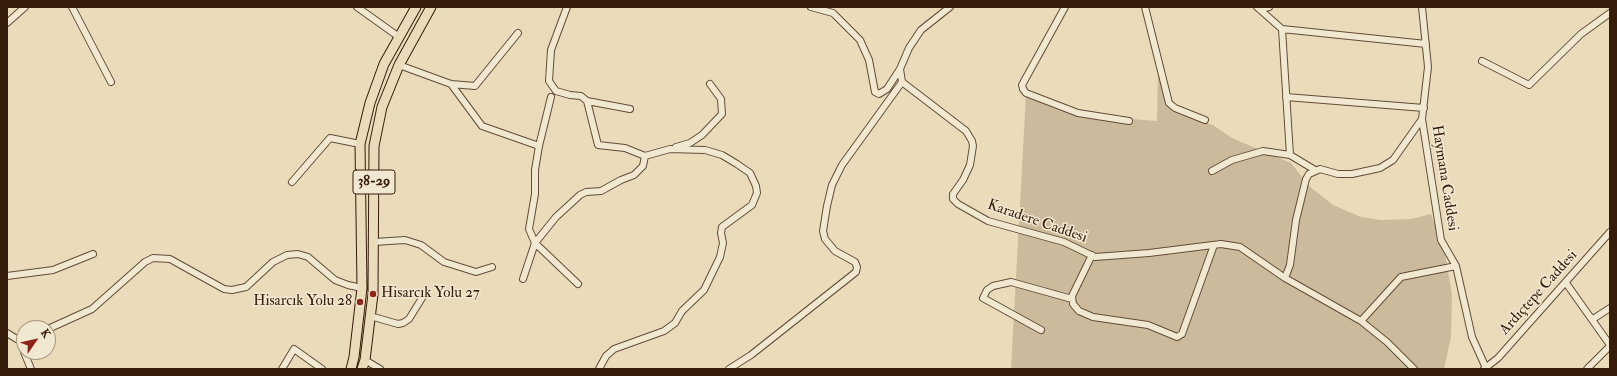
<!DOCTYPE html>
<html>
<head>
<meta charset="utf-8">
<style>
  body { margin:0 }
  #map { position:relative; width:1617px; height:376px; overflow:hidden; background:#eadbba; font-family:"IM FELL Double Pica",serif }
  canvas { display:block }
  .frame { position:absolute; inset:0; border:8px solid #351c0b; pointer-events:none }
  .north { position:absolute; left:16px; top:320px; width:40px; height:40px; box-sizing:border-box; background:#f1e8d2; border:1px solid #a69682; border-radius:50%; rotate:56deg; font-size:11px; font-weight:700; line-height:16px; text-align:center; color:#351c0b }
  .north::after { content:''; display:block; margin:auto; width:14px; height:18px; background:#8f2418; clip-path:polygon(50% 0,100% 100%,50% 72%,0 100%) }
</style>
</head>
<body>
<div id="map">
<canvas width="1617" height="376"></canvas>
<div class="frame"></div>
<div class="north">K</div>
</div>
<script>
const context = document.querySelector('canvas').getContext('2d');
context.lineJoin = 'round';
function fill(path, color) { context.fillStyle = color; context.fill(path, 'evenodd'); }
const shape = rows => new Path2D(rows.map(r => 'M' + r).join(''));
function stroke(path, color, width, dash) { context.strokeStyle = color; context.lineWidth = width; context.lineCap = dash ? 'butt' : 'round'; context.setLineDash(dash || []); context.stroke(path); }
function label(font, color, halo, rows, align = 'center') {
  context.font = font + ' "IM FELL Double Pica",serif'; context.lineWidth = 3; context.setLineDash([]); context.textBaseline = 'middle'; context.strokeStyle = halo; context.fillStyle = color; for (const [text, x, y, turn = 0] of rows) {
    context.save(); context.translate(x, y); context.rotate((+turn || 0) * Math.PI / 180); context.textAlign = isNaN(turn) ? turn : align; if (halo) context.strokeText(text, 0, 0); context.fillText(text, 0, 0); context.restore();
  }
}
fill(shape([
  [1158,68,1174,109,1179,114,1213,125,1232,138,1291,163,1309,186,1333,205,1361,217,1380,220,1411,219,1431,214,1445,254,1452,295,1451,337,1444,369,1011,369,1026,94,1070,114,1157,121]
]), '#cbbb9c');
const minor = shape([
  [72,7,111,82],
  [357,7,399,37],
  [567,7,551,50,549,81,556,91,570,95,581,96,587,101,598,145,625,148,645,156,670,149,705,150,722,155,737,164,750,173,756,186,757,193,752,205,722,227,721,233,723,243,720,257,704,290,682,311,675,323,664,331,614,349,606,356,599,369],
  [811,7,833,13,860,40,869,60,875,92,879,94,887,89,900,69,909,48,921,30,950,7],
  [1065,7,1022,85,1023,89,1026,93,1078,113,1129,121],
  [1145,7,1169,103,1175,108,1205,120],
  [1257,7,1282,29,1426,44],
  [1422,7,1428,67,1422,119,1441,240,1456,266,1472,337,1486,368],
  [1261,9,1269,7],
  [7,23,25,7],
  [1282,29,1290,155,1315,170],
  [1482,61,1529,85,1581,34,1610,13],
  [399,65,451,84,475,86,518,33],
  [900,69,902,82,966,131,972,141,973,146,970,165,963,180,953,194,953,199,958,204,988,221,1064,242,1095,257,1149,253,1221,244,1240,247,1285,278,1361,321,1387,342,1414,369],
  [451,84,482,126,539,146],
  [551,97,539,146,535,170,535,194,529,229,535,243,578,284],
  [1286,97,1424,108],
  [587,101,630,109],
  [676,147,690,143,702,135,722,114,721,99,710,84],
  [1212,171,1232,160,1263,151,1290,155],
  [292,182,330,138,360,144],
  [374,242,405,240,421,245,444,262,476,272,492,267],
  [1092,255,1072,296,1073,304,1079,311,1093,317,1148,325,1177,337,1182,334,1214,245],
  [7,276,53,270,93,254],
  [1285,278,1290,265,1296,220,1306,179,1309,174,1320,169,1338,174,1352,174,1380,168,1393,160,1422,119],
  [523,279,535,243,556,217,580,195,586,192,601,191,621,180,634,175,643,166,645,156],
  [1566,283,1610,345],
  [370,316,398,324,403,323,409,319,422,298],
  [1593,319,1610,308],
  [1361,321,1401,277,1456,266],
  [48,329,92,309,145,262,153,258,170,259,224,289,232,290,246,287,273,262,287,255,298,254,308,257,335,280,348,285,362,288],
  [1041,330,983,298,987,290,993,286,1011,282,1072,299],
  [7,333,20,341,24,351],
  [24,352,31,369],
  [365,360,380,369],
  [282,369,294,349,322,369],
  [729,369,751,355,856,272,857,267,855,262,835,251,825,239,823,231,827,206,832,185,842,165,902,82],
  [1484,369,1498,358,1610,232],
  [1587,369,1610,346]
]);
const highway = shape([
  [351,369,354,357,362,288,360,144,370,103,384,64,416,7],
  [362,369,365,360,373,294,374,146,382,107,399,65,431,7]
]);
stroke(minor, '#624c37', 8);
stroke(highway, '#351c0b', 11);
stroke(minor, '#f1e8d2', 6);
stroke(highway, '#eadbba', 9);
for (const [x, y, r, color] of [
  [373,294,4,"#8f2418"],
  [360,302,4,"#8f2418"]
]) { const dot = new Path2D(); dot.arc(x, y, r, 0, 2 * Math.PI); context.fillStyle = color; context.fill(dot); stroke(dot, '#f1e8d2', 1.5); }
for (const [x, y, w] of [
  [374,182,42]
]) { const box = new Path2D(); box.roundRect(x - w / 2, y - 12, w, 24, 3); context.fillStyle = '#f1e8d2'; context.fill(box); stroke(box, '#351c0b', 1); }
label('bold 14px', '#351c0b', null, [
  ["38-29",374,182]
]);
label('15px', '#351c0b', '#f1e8d2', [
  ["Haymana Caddesi",1444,178,81],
  ["Karadere Caddesi",1037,222,19],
  ["Ardıçtepe Caddesi",1539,293,-48]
]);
label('15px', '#351c0b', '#f1e8d2', [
  ["Hisarcık Yolu 27",381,294],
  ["Hisarcık Yolu 28",352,302,"right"]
], 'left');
</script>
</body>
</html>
